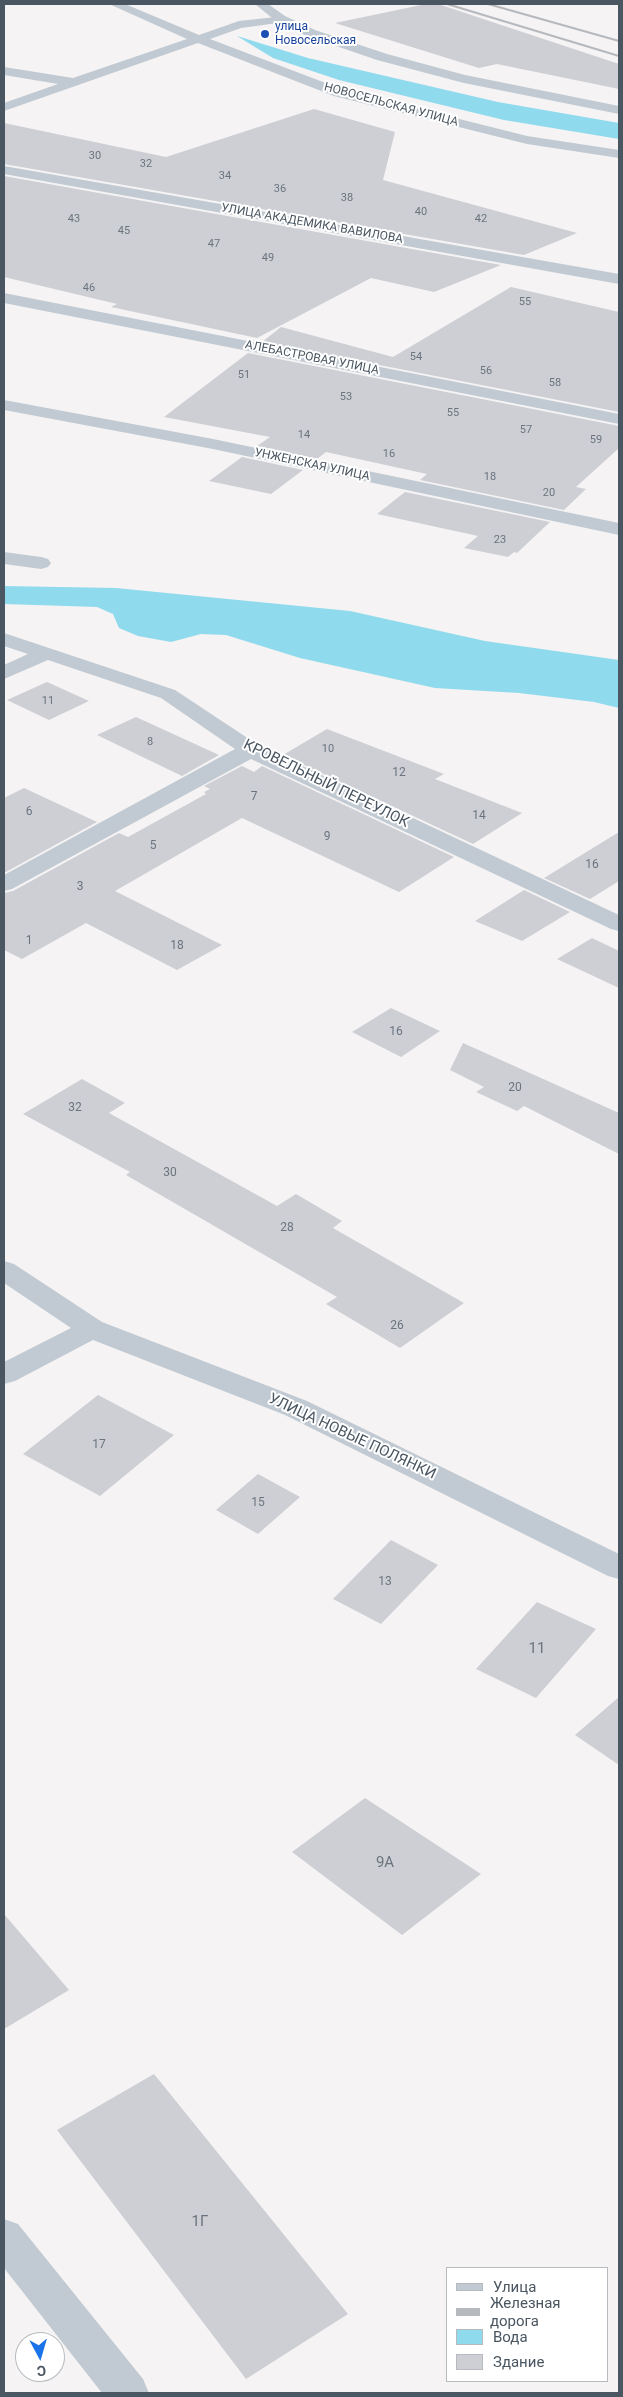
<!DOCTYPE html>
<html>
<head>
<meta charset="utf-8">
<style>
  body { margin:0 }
  #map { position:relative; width:623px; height:2397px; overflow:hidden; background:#f5f3f3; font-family:Roboto,sans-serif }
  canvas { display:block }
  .frame { position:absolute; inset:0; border:5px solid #4a5661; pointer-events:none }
  .legend { position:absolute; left:446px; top:2267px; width:162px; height:115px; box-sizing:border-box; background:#fff; border:1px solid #b7bbc0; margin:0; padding:6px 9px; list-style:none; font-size:15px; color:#4a5661 }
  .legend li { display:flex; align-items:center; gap:10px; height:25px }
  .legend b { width:25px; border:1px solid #b7bbc0 }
  .north { position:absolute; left:15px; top:2332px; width:50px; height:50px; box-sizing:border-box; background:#fff; border:1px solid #b7bbc0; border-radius:50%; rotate:174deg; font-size:14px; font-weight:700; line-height:20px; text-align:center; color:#4a5661 }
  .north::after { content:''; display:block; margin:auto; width:18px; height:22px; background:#1a73e8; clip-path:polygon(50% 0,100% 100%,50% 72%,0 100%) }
</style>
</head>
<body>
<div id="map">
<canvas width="623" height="2397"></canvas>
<div class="frame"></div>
<ul class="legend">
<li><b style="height:6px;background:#c1cad2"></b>Улица</li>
<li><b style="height:6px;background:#b5b8bd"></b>Железная дорога</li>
<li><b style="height:14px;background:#90daee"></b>Вода</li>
<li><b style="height:14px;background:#cdcfd5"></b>Здание</li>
</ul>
<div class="north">С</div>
</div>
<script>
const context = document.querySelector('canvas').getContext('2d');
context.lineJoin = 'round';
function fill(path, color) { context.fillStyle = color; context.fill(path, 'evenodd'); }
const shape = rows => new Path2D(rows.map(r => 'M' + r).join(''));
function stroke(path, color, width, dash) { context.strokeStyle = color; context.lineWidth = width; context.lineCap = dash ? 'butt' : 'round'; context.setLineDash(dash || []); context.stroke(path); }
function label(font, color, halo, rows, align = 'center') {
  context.font = font + ' Roboto,sans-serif'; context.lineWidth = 4; context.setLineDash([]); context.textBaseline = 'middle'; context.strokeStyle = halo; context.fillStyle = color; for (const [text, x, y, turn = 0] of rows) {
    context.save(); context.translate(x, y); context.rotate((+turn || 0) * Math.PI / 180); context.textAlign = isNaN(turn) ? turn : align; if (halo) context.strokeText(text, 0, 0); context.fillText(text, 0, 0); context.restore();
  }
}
fill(shape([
  [237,36,308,58,498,102,619,123,619,139,504,120,339,80,273,58],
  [4,586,116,588,350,611,485,641,619,660,619,708,594,702,519,693,435,688,300,658,226,635,201,634,171,642,138,636,119,628,113,614,97,607,4,604]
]), '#90daee');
fill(shape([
  [426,4,438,4,619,64,619,89,497,64,479,68,335,23],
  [314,109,395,132,383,180,577,233,524,255,4,164,4,123,166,157],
  [4,176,501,265,434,292,371,278,257,338,111,307,117,304,4,277],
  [511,287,619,312,619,412,262,342,281,327,393,357],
  [248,353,619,426,619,448,576,487,586,489,564,510,420,480,427,474,326,452,317,459,257,446,270,437,164,417],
  [242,457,303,470,271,494,209,481],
  [405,492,550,522,517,553,514,552,508,557,464,548,478,536,377,514],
  [47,682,89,701,49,720,7,700],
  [136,717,219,755,182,776,97,735],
  [327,729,444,774,435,779,522,813,473,844,283,755],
  [242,766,254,772,262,766,454,857,399,892,242,818,115,891,222,945,177,970,86,923,22,959,4,950,4,893,13,891,119,833,128,837,206,794,204,792,210,789,204,786],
  [24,788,97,822,4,873,4,798],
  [619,832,619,881,590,899,544,878],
  [524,890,570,912,522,941,475,921],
  [592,938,619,951,619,988,557,959],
  [391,1008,440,1031,401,1057,352,1032],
  [463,1043,619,1113,619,1154,524,1106,517,1111,476,1092,484,1087,450,1070],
  [82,1079,125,1103,109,1113,277,1206,296,1194,342,1221,333,1228,464,1303,400,1348,326,1304,337,1297,126,1175,130,1172,23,1114],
  [98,1395,174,1435,100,1496,23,1454],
  [258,1474,300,1497,258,1534,216,1510],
  [391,1540,438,1565,381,1624,333,1599],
  [537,1602,596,1629,536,1698,476,1669],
  [619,1697,619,1765,575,1735],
  [365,1798,481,1874,402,1935,292,1852],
  [4,1914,69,1990,4,2029],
  [154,2074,348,2314,246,2379,57,2130]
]), '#cdcfd5');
fill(shape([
  [109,4,125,4,199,35,239,21,285,16,287,19,285,22,241,28,210,39,344,90,527,136,619,150,619,158,527,144,334,96,198,43,4,111,4,103,58,84,4,75,4,67,73,78,187,39,109,4],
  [4,166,619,274,619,284,4,174,4,166],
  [4,293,619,414,619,424,4,303,4,293],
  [4,400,213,439,619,523,619,535,213,449,4,410,4,400],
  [4,552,41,557,48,559,51,563,48,567,41,569,4,564,4,552],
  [4,633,175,690,258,745,619,915,619,931,611,929,251,759,12,889,4,891,4,875,235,749,161,698,48,660,4,679,4,665,28,654,4,646,4,633],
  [4,1261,14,1264,102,1322,307,1401,619,1554,619,1579,608,1576,285,1415,93,1340,15,1381,4,1384,4,1362,71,1328,4,1283,4,1261],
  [4,2219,18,2224,143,2379,149,2393,102,2393,4,2268,4,2219]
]), '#c1cad2');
fill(shape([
  [255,4,268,4,285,16,315,30,387,54,465,75,619,106,619,114,464,83,377,60,307,36,277,22,255,4]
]), '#c1cad2');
stroke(shape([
  [447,4,619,56],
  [488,4,619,41]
]), '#b5b8bd', 2);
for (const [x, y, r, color] of [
  [265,34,5,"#1a4fb4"]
]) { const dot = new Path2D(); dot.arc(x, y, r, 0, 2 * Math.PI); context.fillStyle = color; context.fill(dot); stroke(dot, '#fff', 2); }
label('11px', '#6b747e', null, [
  ["30",95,156],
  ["32",146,164],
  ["34",225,176],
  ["36",280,189],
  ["38",347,198],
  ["40",421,212],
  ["43",74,219],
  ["42",481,219],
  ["45",124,231],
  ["47",214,244],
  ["49",268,258],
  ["46",89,288],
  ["55",525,302],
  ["54",416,357],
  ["56",486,371],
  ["51",244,375],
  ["58",555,383],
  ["53",346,397],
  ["55",453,413],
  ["57",526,430],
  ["14",304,435],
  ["59",596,440],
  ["16",389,454],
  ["18",490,477],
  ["20",549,493],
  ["23",500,540],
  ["11",48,701],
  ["8",150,742],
  ["10",328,749]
]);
label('12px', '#164399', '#fff', [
  ["улица",275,27],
  ["Новосельская",275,41]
], 'left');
label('12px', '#4a5661', '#fff', [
  ["НОВОСЕЛЬСКАЯ УЛИЦА",391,105,15],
  ["УЛИЦА АКАДЕМИКА ВАВИЛОВА",312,224,10],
  ["АЛЕБАСТРОВАЯ УЛИЦА",312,358,11],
  ["УНЖЕНСКАЯ УЛИЦА",312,465,12]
]);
label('12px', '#6b747e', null, [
  ["12",399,773],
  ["7",254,797],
  ["6",29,812],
  ["14",479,816],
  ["9",327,837],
  ["5",153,846],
  ["16",592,865],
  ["3",80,887],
  ["1",29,941],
  ["18",177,946],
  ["16",396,1032],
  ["20",515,1088],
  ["32",75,1108],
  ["30",170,1173],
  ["28",287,1228],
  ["26",397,1326],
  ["17",99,1445],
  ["15",258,1503],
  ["13",385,1582]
]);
label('15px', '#4a5661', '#fff', [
  ["КРОВЕЛЬНЫЙ ПЕРЕУЛОК",326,784,26],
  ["УЛИЦА НОВЫЕ ПОЛЯНКИ",352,1437,25]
]);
label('15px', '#6b747e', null, [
  ["11",537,1649],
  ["9А",385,1863],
  ["1Г",200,2222]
]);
</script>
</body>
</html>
